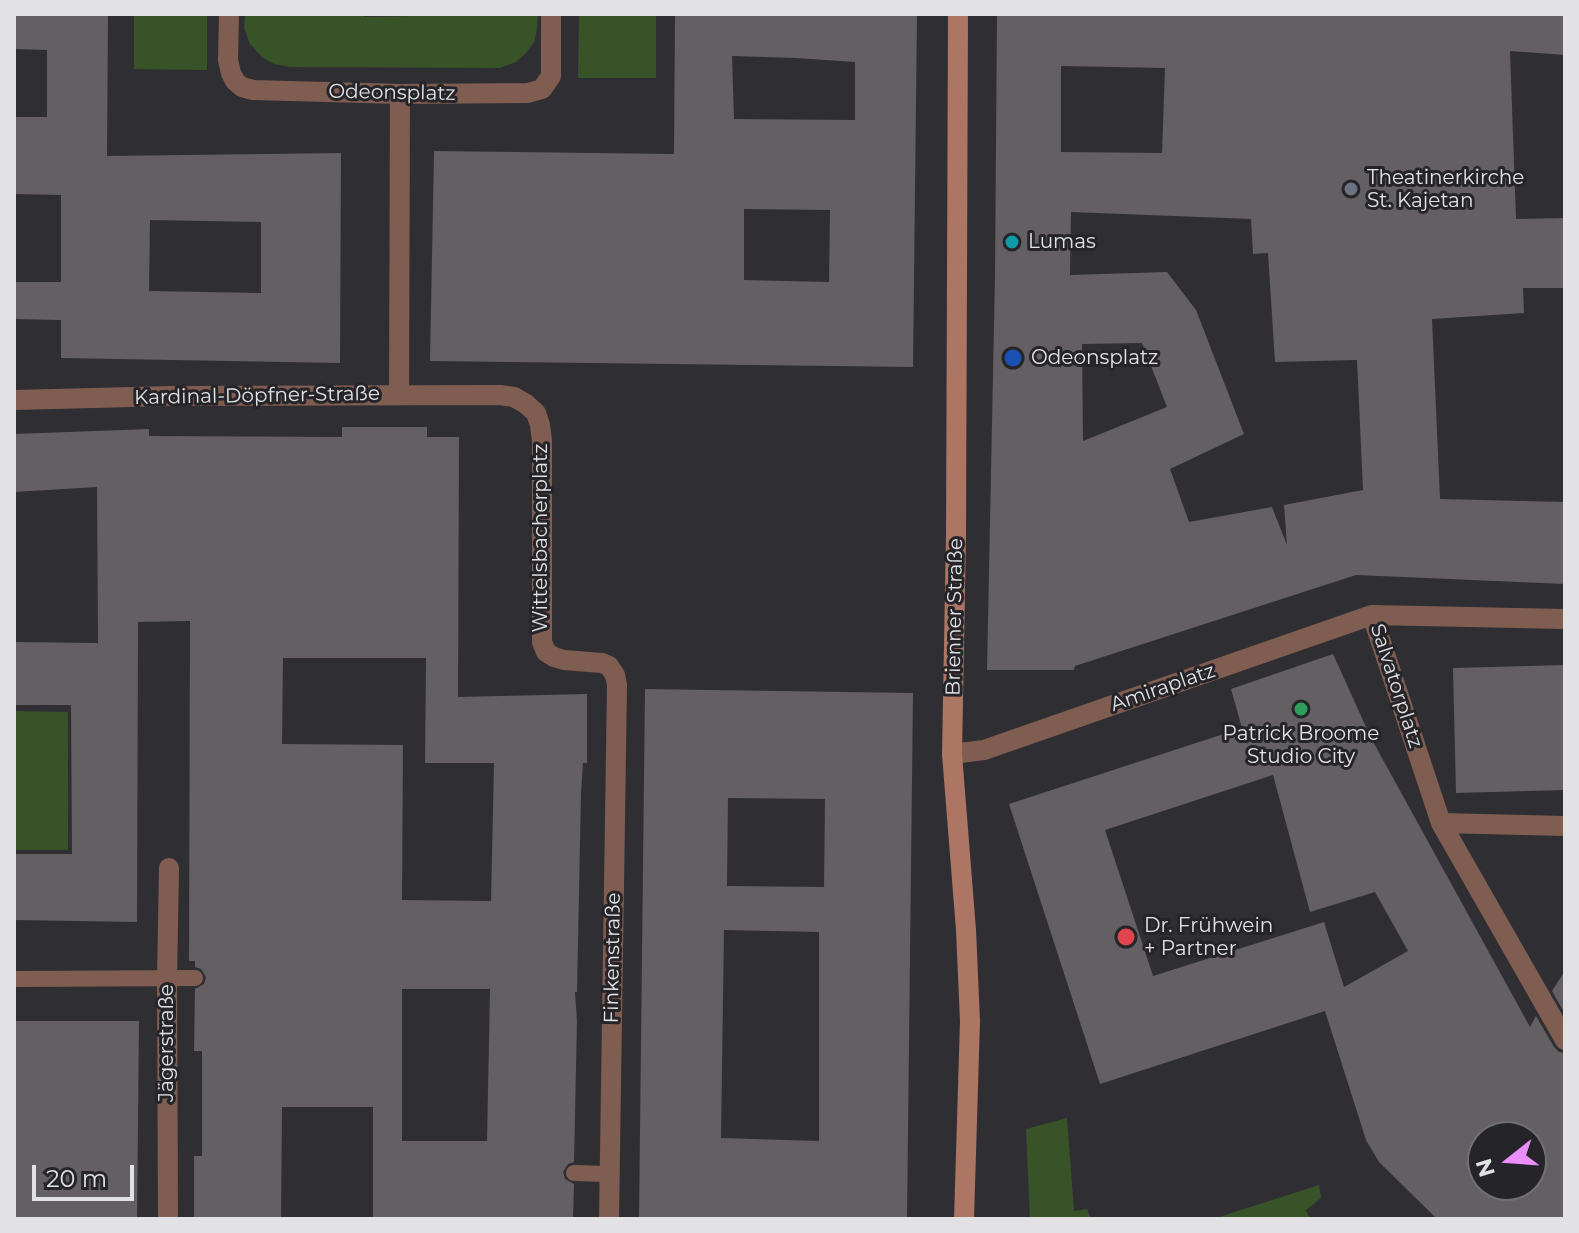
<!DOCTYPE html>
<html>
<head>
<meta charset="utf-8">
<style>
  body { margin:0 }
  #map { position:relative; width:1579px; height:1233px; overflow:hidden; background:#2f2f33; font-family:Montserrat,sans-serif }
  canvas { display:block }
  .frame { position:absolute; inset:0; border:16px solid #e2e2e5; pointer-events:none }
  .north { position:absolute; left:1467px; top:1121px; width:80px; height:80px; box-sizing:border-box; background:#252529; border:2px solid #717174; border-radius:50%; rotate:253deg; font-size:22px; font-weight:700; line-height:32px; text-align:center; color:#e2e2e5 }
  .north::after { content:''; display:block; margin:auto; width:28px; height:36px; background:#eb8dfb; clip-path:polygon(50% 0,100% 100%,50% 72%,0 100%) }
  .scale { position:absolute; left:32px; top:1165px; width:102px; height:36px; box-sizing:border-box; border:4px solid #e2e2e5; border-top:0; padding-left:10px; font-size:24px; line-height:28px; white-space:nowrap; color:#e2e2e5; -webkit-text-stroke:6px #252529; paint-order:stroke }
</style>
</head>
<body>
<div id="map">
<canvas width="1579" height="1233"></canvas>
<div class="frame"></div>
<div class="north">N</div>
<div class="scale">20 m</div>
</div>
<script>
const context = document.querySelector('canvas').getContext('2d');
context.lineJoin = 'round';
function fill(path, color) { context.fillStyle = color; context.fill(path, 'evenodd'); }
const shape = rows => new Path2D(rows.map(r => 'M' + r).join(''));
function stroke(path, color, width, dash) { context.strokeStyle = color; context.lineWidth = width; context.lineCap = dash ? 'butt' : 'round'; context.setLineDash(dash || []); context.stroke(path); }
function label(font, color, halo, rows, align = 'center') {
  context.font = font + ' Montserrat,sans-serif'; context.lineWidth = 6; context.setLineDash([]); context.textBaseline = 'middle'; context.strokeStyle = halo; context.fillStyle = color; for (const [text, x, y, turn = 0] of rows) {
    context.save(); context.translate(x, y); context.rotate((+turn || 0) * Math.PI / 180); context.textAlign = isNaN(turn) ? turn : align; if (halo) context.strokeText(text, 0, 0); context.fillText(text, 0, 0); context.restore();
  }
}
fill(shape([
  [134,14,207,14,207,70,134,69],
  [245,14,364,14,364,17,414,16,414,14,538,14,537,30,534,42,525,54,516,62,500,68,290,67,274,64,262,57,250,44,244,28],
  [579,14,656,14,656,78,578,78],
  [14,711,68,712,68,850,14,850],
  [1067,1118,1074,1211,1087,1209,1091,1219,1030,1219,1026,1129],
  [1319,1185,1321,1198,1306,1210,1310,1219,1213,1219]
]), '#395329');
fill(shape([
  [14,14,108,14,107,156,341,153,340,363,61,358,61,320,14,319,14,282,61,282,61,195,14,194,14,117,47,117,47,50,14,49],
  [150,220,261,222,261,293,149,291],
  [675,14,917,14,913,367,430,361,434,151,674,154],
  [732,56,795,58,855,62,855,120,734,119],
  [744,209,830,210,829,282,744,280],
  [997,14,1565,14,1565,55,1510,51,1516,219,1565,218,1565,288,1523,288,1524,313,1432,319,1440,499,1565,502,1565,584,1356,575,1075,666,1074,670,987,670,995,275],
  [1061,66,1165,68,1162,153,1061,152],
  [1071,212,1251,219,1253,254,1268,253,1275,362,1357,360,1363,490,1284,505,1287,545,1272,507,1189,522,1170,469,1244,434,1196,310,1167,272,1070,275],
  [1142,343,1167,407,1083,441,1082,344],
  [342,427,427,427,427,437,459,437,458,697,587,694,587,763,583,763,581,793,577,992,575,992,577,1021,574,1162,568,1164,563,1172,565,1179,574,1184,573,1219,373,1219,373,1107,282,1107,281,1219,194,1219,194,1156,202,1156,202,1051,194,1051,195,989,204,984,206,977,201,969,195,967,195,961,189,961,190,621,138,622,137,922,14,920,14,854,72,854,71,705,14,705,14,642,98,643,97,487,14,492,14,434,149,429,149,436,342,437],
  [283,658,426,658,425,763,494,763,491,901,402,900,403,745,282,744],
  [402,989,490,989,487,1141,402,1141],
  [1333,654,1371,738,1530,1027,1536,1016,1554,1047,1559,1052,1565,1053,1565,1219,1437,1219,1379,1162,1366,1140,1325,1011,1100,1084,1009,804,1242,728,1231,689],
  [1273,775,1310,912,1375,892,1408,951,1344,987,1324,922,1153,976,1105,830],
  [1483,1137,1531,1137,1531,1185,1483,1185],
  [1565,665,1565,790,1456,793,1453,668],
  [645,689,913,693,907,1219,639,1219],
  [728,798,825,799,824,887,727,886],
  [724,930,819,932,819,1141,721,1138],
  [1565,971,1565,1014,1552,991],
  [14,1021,139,1021,137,1219,14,1219]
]), '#635f62');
stroke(shape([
  [14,979,195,978],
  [574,1173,609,1174]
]), '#805d51', 16);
stroke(shape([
  [229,14,228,60,231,73,235,81,242,87,253,90,400,94,528,93,542,89,551,76,551,14],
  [399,395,400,94],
  [14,400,172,396,500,395,514,397,526,404,536,413,540,425,542,441,542,642,546,652,554,657,564,660,602,663,609,666,615,675,617,685,609,1219],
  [1372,615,1441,823,1565,1040],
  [952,754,984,750,1372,615,1565,619],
  [1441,823,1565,826],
  [168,1219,167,979,169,868]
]), '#805d51', 20);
stroke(shape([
  [958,14,956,535,952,754,966,930,970,1021,964,1219]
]), '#ad7563', 20);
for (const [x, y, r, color] of [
  [1351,189,8,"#6b7280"],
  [1012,242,8,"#0f9aa8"],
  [1013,358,10,"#1a4fb4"],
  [1301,709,8,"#2e9e5b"],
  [1126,937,10,"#e0444e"]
]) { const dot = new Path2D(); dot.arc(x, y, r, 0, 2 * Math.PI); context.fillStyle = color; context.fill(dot); stroke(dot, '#252529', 3); }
label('20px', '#e2e2e5', '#252529', [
  ["Odeonsplatz",392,93,1],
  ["Kardinal-Döpfner-Straße",257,396,-1],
  ["Wittelsbacherplatz",541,538,-90],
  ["Brienner Straße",955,617,-89],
  ["Salvatorplatz",1396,686,72],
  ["Amiraplatz",1163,688,-19],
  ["Finkenstraße",613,958,-89],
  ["Jägerstraße",167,1043,-90]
]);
label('20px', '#e2e2e5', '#252529', [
  ["Theatinerkirche",1367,178],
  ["St. Kajetan",1367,201],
  ["Lumas",1028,242],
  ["Odeonsplatz",1031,358],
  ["Patrick Broome",1301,734,"center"],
  ["Studio City",1301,757,"center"],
  ["Dr. Frühwein",1144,926],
  ["+ Partner",1144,949]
], 'left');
</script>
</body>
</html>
